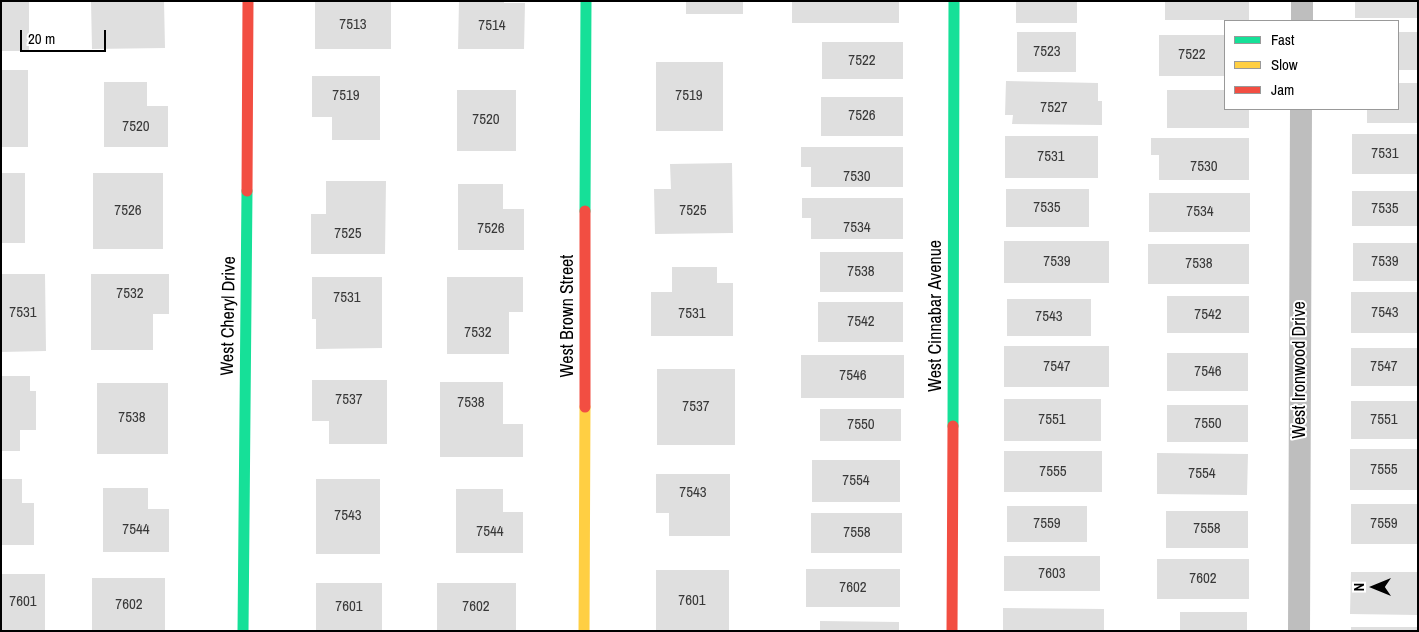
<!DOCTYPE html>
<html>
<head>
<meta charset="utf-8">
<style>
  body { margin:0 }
  #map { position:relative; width:1419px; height:632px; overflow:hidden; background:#fff; font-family:"Archivo Narrow",sans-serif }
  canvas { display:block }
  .frame { position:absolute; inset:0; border:2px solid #000; pointer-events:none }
  .legend { position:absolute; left:1224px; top:20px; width:175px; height:90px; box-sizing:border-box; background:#fff; border:1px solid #999; margin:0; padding:6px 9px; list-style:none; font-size:15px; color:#000 }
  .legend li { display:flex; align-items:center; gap:10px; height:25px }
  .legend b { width:25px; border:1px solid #999 }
  .north { position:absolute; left:1349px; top:562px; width:50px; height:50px; -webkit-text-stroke:4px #fff; paint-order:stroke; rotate:270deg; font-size:14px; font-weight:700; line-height:20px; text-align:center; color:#000 }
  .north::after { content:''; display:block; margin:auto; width:18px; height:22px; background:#000; clip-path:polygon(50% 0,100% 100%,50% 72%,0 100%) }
  .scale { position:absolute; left:20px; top:30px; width:86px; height:22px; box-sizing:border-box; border:2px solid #000; border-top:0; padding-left:6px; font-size:15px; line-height:18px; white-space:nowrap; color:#000; -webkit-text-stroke:4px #fff; paint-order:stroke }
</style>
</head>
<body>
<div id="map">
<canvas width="1419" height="632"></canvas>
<div class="frame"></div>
<ul class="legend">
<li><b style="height:6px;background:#16e098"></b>Fast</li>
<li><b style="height:6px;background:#ffcf43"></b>Slow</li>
<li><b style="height:6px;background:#f24e42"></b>Jam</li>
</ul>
<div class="north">N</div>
<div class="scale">20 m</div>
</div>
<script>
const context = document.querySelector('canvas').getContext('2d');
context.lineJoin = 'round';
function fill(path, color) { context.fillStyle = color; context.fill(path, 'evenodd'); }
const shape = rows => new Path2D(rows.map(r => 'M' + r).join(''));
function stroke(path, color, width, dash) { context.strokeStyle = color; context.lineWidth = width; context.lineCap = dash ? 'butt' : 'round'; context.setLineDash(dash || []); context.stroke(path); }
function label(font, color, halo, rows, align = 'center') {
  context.font = font + ' "Archivo Narrow",sans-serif'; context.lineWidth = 4; context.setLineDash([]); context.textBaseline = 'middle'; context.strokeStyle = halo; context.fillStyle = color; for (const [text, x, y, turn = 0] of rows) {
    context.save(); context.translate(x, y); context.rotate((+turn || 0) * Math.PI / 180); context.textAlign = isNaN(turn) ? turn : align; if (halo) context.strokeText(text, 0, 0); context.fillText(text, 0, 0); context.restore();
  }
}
fill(shape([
  [1,1,29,1,29,51,1,51],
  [91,1,164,1,165,48,92,49],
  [315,1,391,1,391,49,315,49],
  [459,1,504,1,504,3,525,3,524,49,458,49],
  [686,1,743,1,743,14,686,14],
  [792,1,899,1,899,23,792,23],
  [1016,1,1077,1,1077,23,1016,23],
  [1165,1,1249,1,1249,20,1165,20],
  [1355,1,1418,1,1418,18,1355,18],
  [1017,32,1076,32,1076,72,1017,72],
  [1398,32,1418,32,1418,70,1398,70],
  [1159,35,1225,35,1225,76,1159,76],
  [822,42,903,42,903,79,822,79],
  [656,62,723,62,723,131,656,131],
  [1,70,28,70,28,147,1,147],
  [312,76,380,76,380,140,332,140,332,117,312,117],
  [1006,81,1098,83,1098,101,1102,101,1102,125,1012,124,1013,115,1005,115],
  [104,82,147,82,147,106,168,106,168,147,104,147],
  [1398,83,1418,83,1418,123,1367,123,1367,109,1398,109],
  [457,90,516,90,516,151,457,151],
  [1167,90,1225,90,1225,109,1249,109,1249,128,1167,128],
  [821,97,903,97,903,136,821,136],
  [1352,134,1418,134,1418,174,1352,174],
  [1005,136,1098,136,1098,178,1005,178],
  [1151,138,1249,138,1249,180,1159,180,1159,155,1151,155],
  [801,147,903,147,903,187,811,187,811,167,801,167],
  [732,163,733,233,655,234,654,189,671,189,670,164],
  [1,173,25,173,25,243,1,243],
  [93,173,163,173,163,249,93,249],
  [326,181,386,181,385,254,311,254,311,214,326,214],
  [458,184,503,184,503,209,524,209,524,250,458,250],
  [1006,189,1089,189,1089,227,1006,227],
  [1352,191,1418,191,1418,226,1352,226],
  [1149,193,1250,193,1250,232,1149,232],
  [802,198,903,198,903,239,811,239,811,218,802,218],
  [1004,241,1109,241,1109,283,1004,283],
  [1353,243,1418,243,1418,281,1353,281],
  [1148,244,1249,244,1249,284,1148,284],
  [820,252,903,252,903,292,820,292],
  [672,267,717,267,717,283,733,283,733,336,651,336,651,292,672,292],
  [1,274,45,274,46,351,1,352],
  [91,274,169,274,169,314,153,314,153,350,91,350],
  [312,277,382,277,382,348,316,349,316,319,312,319],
  [447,277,523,277,523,312,509,312,509,354,447,354],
  [1351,292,1418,292,1418,333,1351,333],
  [1167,296,1249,296,1249,333,1167,333],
  [1007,299,1091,299,1091,336,1007,336],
  [818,302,903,302,903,342,818,342],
  [1004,346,1109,346,1109,387,1004,387],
  [1351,348,1418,348,1418,386,1351,386],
  [1167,353,1248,353,1248,391,1167,391],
  [801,355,904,355,904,398,801,398],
  [657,369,735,369,735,445,657,445],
  [1,376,30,376,30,391,36,391,36,430,20,430,20,451,1,451],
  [312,380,387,380,387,444,329,444,329,421,312,421],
  [440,382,503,382,503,424,523,424,523,457,440,457],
  [97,383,168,383,168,454,97,454],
  [1004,399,1101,399,1101,441,1004,441],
  [1351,401,1418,401,1418,439,1351,439],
  [1167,405,1248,405,1248,442,1167,442],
  [820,409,901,409,901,441,820,441],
  [1350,449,1418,449,1418,490,1350,490],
  [1004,451,1102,451,1102,492,1004,492],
  [1157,453,1248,454,1247,495,1157,494],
  [812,460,900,460,900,502,812,502],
  [656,474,730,474,730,536,669,536,669,513,656,513],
  [1,479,22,479,22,503,34,503,34,545,1,545],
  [316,479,380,479,380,554,316,554],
  [103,488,148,488,148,509,169,509,169,552,103,552],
  [456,489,503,489,503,512,523,512,523,553,456,553],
  [1351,504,1418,504,1418,544,1351,544],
  [1007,506,1087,506,1087,542,1007,542],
  [1166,511,1248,511,1248,548,1166,548],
  [811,513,902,513,902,553,811,553],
  [1004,556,1100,556,1100,591,1004,591],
  [1157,559,1249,559,1249,599,1157,599],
  [806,569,900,569,900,607,806,607],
  [656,570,729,570,729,631,656,631],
  [1351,572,1418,572,1418,615,1350,614],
  [1,574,45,574,45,631,1,631],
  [92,578,165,578,165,631,92,631],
  [316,583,382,583,382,631,316,631],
  [437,583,516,583,516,631,437,631],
  [1003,608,1104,609,1104,631,1003,631],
  [1180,612,1247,612,1247,631,1180,631],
  [820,621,899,622,899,631,820,631],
  [1351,627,1418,627,1418,631,1351,631]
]), '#dfdfdf');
stroke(shape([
  [1302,21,1302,1],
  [1299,631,1301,109]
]), '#bebebe', 22);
stroke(shape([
  [585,211,586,1],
  [953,426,954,1],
  [243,631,247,191]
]), '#16e098', 11);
stroke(shape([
  [584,631,585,407]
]), '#ffcf43', 11);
stroke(shape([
  [247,191,248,1],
  [585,407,585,211],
  [952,631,953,426]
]), '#f24e42', 11);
label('15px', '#383838', null, [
  ["7513",353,25],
  ["7514",492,26],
  ["7523",1047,52],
  ["7522",1192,55],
  ["7522",862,61],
  ["7519",346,96],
  ["7519",689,96],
  ["7527",1054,108],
  ["7526",862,116],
  ["7520",486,120],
  ["7520",136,127],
  ["7531",1385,154],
  ["7531",1051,157],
  ["7530",1204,167],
  ["7530",857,177],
  ["7535",1047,208],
  ["7535",1385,209],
  ["7526",128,211],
  ["7525",693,211],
  ["7534",1200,212],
  ["7534",857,228],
  ["7526",491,229],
  ["7525",348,234],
  ["7539",1057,262],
  ["7539",1385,262],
  ["7538",1199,264],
  ["7538",861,272],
  ["7532",130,294],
  ["7531",347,298],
  ["7531",23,313],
  ["7543",1385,313],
  ["7531",692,314],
  ["7542",1208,315],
  ["7543",1049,317],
  ["7542",861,322],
  ["7532",478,333],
  ["7547",1057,367],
  ["7547",1384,367],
  ["7546",1208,372],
  ["7546",853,376],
  ["7537",349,400],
  ["7538",471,403],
  ["7537",696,407],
  ["7538",132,418],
  ["7551",1052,420],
  ["7551",1384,420],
  ["7550",1208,424],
  ["7550",861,425],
  ["7555",1384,470],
  ["7555",1053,472],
  ["7554",1202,474],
  ["7554",856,481],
  ["7543",693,493],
  ["7543",348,516],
  ["7559",1047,524],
  ["7559",1384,524],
  ["7558",1207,529],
  ["7544",136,530],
  ["7544",490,532],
  ["7558",857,533],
  ["7603",1052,574],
  ["7602",1203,579],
  ["7602",853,588],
  ["7601",692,601],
  ["7601",23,602],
  ["7602",129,605],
  ["7601",349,607],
  ["7602",476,607]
]);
label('18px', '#000', '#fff', [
  ["West Cheryl Drive",229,316,-89],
  ["West Brown Street",568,316,-90],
  ["West Cinnabar Avenue",936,316,-90],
  ["West Ironwood Drive",1300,370,-90]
]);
</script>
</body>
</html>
